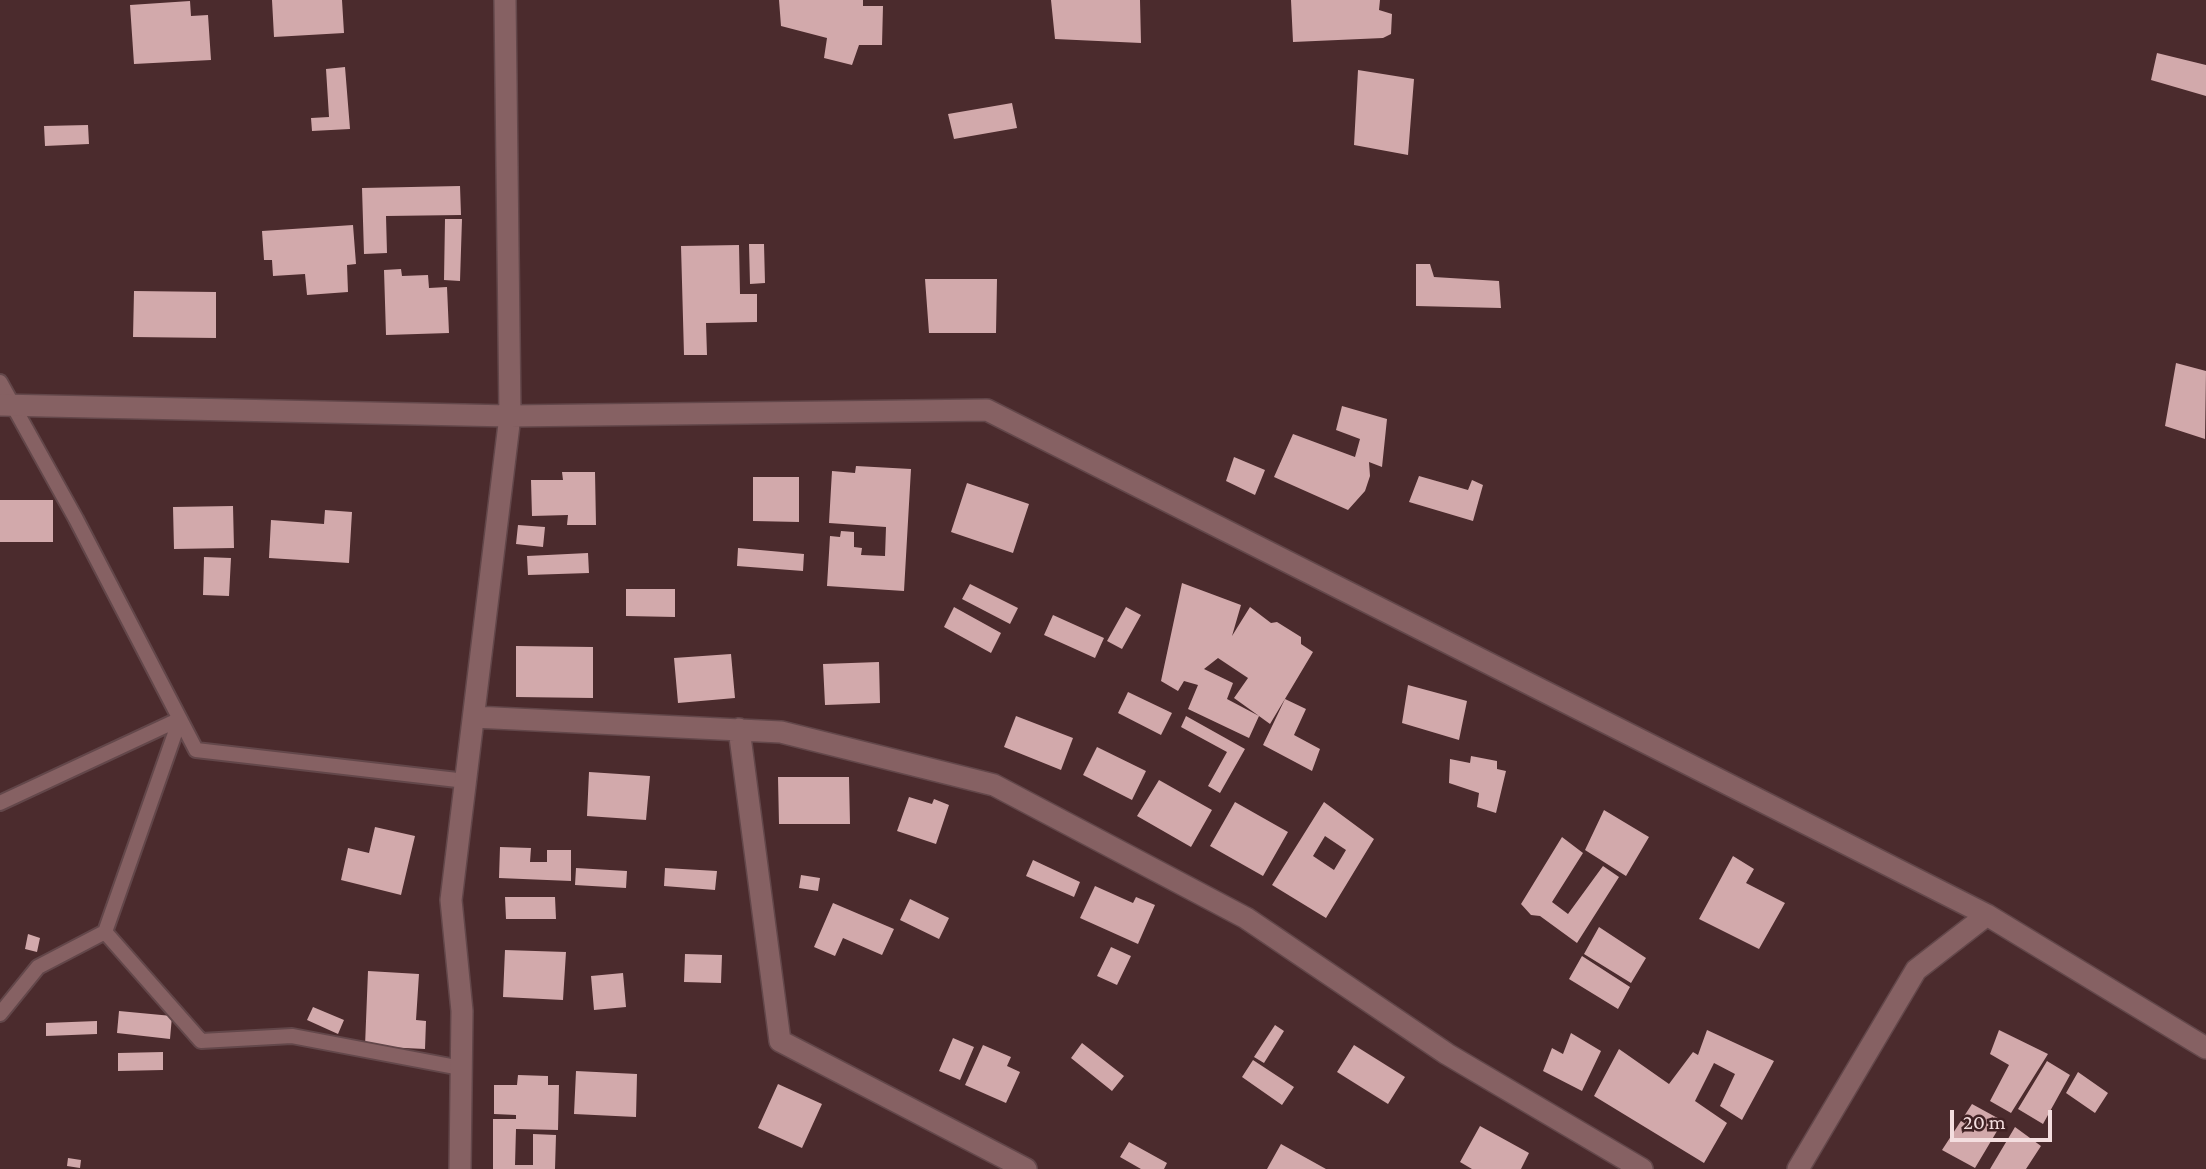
<!DOCTYPE html>
<html>
<head>
<meta charset="utf-8">
<style>
  body { margin:0 }
  #map { position:relative; width:2206px; height:1169px; overflow:hidden; background:#4b2b2d; font-family:"Crimson Pro",serif }
  canvas { display:block }
  .scale { position:absolute; left:1950px; top:1110px; width:102px; height:32px; box-sizing:border-box; border:4px solid #f4dedf; border-top:0; padding-left:9px; font-size:21px; line-height:24px; white-space:nowrap; color:#f4dedf; -webkit-text-stroke:5px #402123; paint-order:stroke }
</style>
</head>
<body>
<div id="map">
<canvas width="2206" height="1169"></canvas>
<div class="scale">20 m</div>
</div>
<script>
const context = document.querySelector('canvas').getContext('2d');
context.lineJoin = 'round';
function fill(path, color) { context.fillStyle = color; context.fill(path, 'evenodd'); }
const shape = rows => new Path2D(rows.map(r => 'M' + r).join(''));
function stroke(path, color, width, dash) { context.strokeStyle = color; context.lineWidth = width; context.lineCap = dash ? 'butt' : 'round'; context.setLineDash(dash || []); context.stroke(path); }
fill(shape([
  [272,0,342,0,344,33,274,37],
  [779,0,863,0,863,6,883,6,882,45,859,45,852,65,824,58,827,38,781,26],
  [1051,0,1140,0,1141,43,1055,39],
  [1291,0,1380,0,1379,10,1392,14,1391,34,1383,38,1293,42],
  [190,1,191,16,208,15,211,60,134,64,130,5],
  [2157,53,2206,65,2206,96,2151,80],
  [345,67,350,129,312,131,311,118,329,117,326,69],
  [1358,70,1414,79,1408,155,1354,145],
  [1012,103,1017,128,954,139,948,114],
  [88,125,89,144,45,146,44,126],
  [460,186,461,215,386,216,387,253,364,254,362,188],
  [445,219,462,219,460,281,444,280],
  [353,225,356,264,347,265,348,292,307,295,305,274,273,276,272,260,264,260,262,231],
  [749,244,764,244,765,283,750,284],
  [739,245,740,294,757,294,757,322,706,323,707,355,684,355,681,246],
  [1416,264,1430,264,1434,277,1499,281,1501,308,1416,306],
  [401,269,402,276,428,275,429,288,447,287,449,333,386,335,384,270],
  [925,279,997,279,996,333,929,333],
  [134,291,216,292,216,338,133,337],
  [2176,363,2206,371,2205,439,2165,426],
  [1342,406,1387,419,1382,467,1369,462,1370,476,1365,491,1348,510,1274,477,1293,434,1355,457,1360,439,1336,430],
  [1234,457,1265,470,1255,495,1226,481],
  [856,466,911,469,904,591,827,586,830,536,840,537,841,531,854,532,854,547,862,548,861,555,885,556,886,527,829,523,832,471,855,473],
  [562,472,595,472,596,525,567,525,568,515,532,516,531,480,563,480],
  [1419,476,1468,490,1472,480,1483,485,1473,521,1409,502],
  [753,477,799,477,799,522,753,521],
  [967,483,1029,504,1013,553,951,532],
  [0,500,53,500,53,542,0,542],
  [233,506,234,548,174,549,173,507],
  [325,510,352,512,349,563,269,558,271,520,324,524],
  [518,525,545,527,543,547,516,544],
  [738,548,804,554,803,571,737,566],
  [588,553,589,573,528,575,527,556],
  [204,557,231,558,229,596,203,595],
  [1182,583,1241,605,1232,636,1250,607,1271,623,1277,622,1301,637,1301,644,1313,652,1270,724,1259,716,1249,738,1188,709,1198,685,1184,681,1178,691,1161,681],
  [1218,658,1248,678,1234,698,1259,716,1227,699,1233,683,1204,669],
  [970,584,1018,608,1010,624,962,599],
  [626,589,675,589,675,617,626,616],
  [954,607,1001,633,991,653,944,627],
  [1126,607,1141,615,1122,649,1107,641],
  [1053,615,1104,638,1095,658,1044,635],
  [516,646,593,647,593,698,516,697],
  [731,654,735,698,678,703,674,658],
  [879,662,880,703,825,705,823,664],
  [1408,685,1467,701,1459,740,1402,723],
  [1128,692,1172,713,1161,735,1118,713],
  [1285,699,1306,709,1294,735,1320,749,1312,771,1263,745],
  [1016,716,1073,738,1061,770,1004,747],
  [1186,716,1245,749,1220,793,1208,786,1227,752,1181,727],
  [1097,747,1146,771,1132,800,1083,775],
  [1471,756,1497,761,1497,769,1506,771,1496,813,1477,807,1479,793,1449,783,1450,759,1470,763],
  [589,772,650,776,646,820,587,816],
  [778,777,849,777,850,824,779,824],
  [1159,780,1212,810,1191,847,1137,816],
  [909,797,932,804,934,799,949,805,936,844,897,831],
  [1235,802,1288,832,1263,876,1210,846],
  [1324,802,1374,839,1326,918,1272,885],
  [1325,836,1346,850,1334,870,1313,856],
  [1604,810,1649,837,1626,876,1585,850],
  [375,827,415,836,401,895,341,880,348,848,369,853],
  [1562,837,1583,853,1552,902,1568,914,1603,866,1619,877,1577,943,1540,916,1531,915,1521,904],
  [500,847,531,848,530,862,547,862,547,850,571,850,571,881,499,878],
  [1733,856,1754,869,1746,883,1785,903,1759,949,1699,919],
  [1033,860,1080,882,1074,897,1026,876],
  [576,868,627,871,626,888,575,885],
  [665,868,717,871,715,890,664,886],
  [801,875,820,878,818,891,799,888],
  [1095,886,1133,903,1136,897,1155,905,1138,944,1080,918],
  [505,897,555,897,556,919,506,919],
  [910,899,949,918,939,939,900,920],
  [833,903,894,929,882,955,843,938,835,956,814,947],
  [1599,927,1646,958,1631,983,1584,954],
  [28,934,40,938,37,952,25,949],
  [1111,947,1131,956,1117,985,1097,976],
  [505,950,566,952,563,1000,503,997],
  [685,954,722,955,721,983,684,982],
  [1582,956,1630,987,1618,1009,1569,979],
  [368,971,419,974,416,1020,426,1021,425,1049,365,1046],
  [623,973,626,1007,594,1010,591,976],
  [313,1007,344,1020,338,1034,307,1020],
  [119,1011,172,1016,170,1039,117,1033],
  [97,1021,97,1034,46,1036,46,1023],
  [1275,1025,1284,1031,1264,1063,1254,1057],
  [1707,1030,1774,1061,1742,1120,1720,1106,1735,1074,1714,1063,1695,1101,1727,1123,1704,1163,1594,1096,1619,1049,1669,1084,1693,1052,1698,1055],
  [1999,1030,2048,1054,2011,1113,1990,1101,2009,1065,1990,1054],
  [1571,1033,1601,1051,1582,1091,1543,1071,1552,1048,1563,1054],
  [953,1038,974,1047,960,1080,939,1071],
  [1082,1043,1124,1076,1112,1091,1071,1058],
  [983,1045,1011,1057,1007,1066,1020,1072,1006,1103,965,1085],
  [1354,1045,1405,1077,1388,1104,1337,1072],
  [163,1052,163,1070,118,1071,118,1053],
  [1253,1060,1294,1087,1282,1105,1242,1077],
  [2047,1061,2070,1075,2043,1124,2018,1109],
  [576,1071,637,1074,636,1117,574,1114],
  [2078,1072,2108,1093,2095,1113,2066,1093],
  [518,1075,548,1076,548,1085,559,1085,558,1130,516,1129,515,1165,533,1165,533,1134,556,1135,555,1169,493,1169,493,1119,516,1119,516,1115,494,1114,494,1085,517,1085],
  [778,1084,822,1104,802,1148,758,1128],
  [1972,1104,2003,1121,1975,1168,1942,1150],
  [1480,1126,1529,1153,1521,1169,1472,1169,1460,1162],
  [2015,1127,2041,1146,2026,1169,1990,1169],
  [1129,1142,1167,1163,1164,1169,1141,1169,1120,1157],
  [1281,1144,1326,1169,1267,1169],
  [68,1158,81,1160,80,1168,67,1166]
]), '#d2a9ab');
const lane = shape([
  [0,382,76,519,196,750,466,781],
  [0,803,180,719,105,932,201,1041,292,1036,461,1068],
  [0,1014,38,967,105,932]
]);
const street = shape([
  [0,405,510,416,987,410,1987,915,2206,1048],
  [474,717,781,732,994,785,1246,918,1447,1054,1642,1169],
  [739,729,780,1041,1026,1169],
  [460,1169,462,1011,451,900,510,416,505,0],
  [1798,1169,1916,970,1987,915]
]);
stroke(lane, '#63474a', 18);
stroke(street, '#63474a', 24);
stroke(lane, '#866163', 14);
stroke(street, '#866163', 21);
</script>
</body>
</html>
